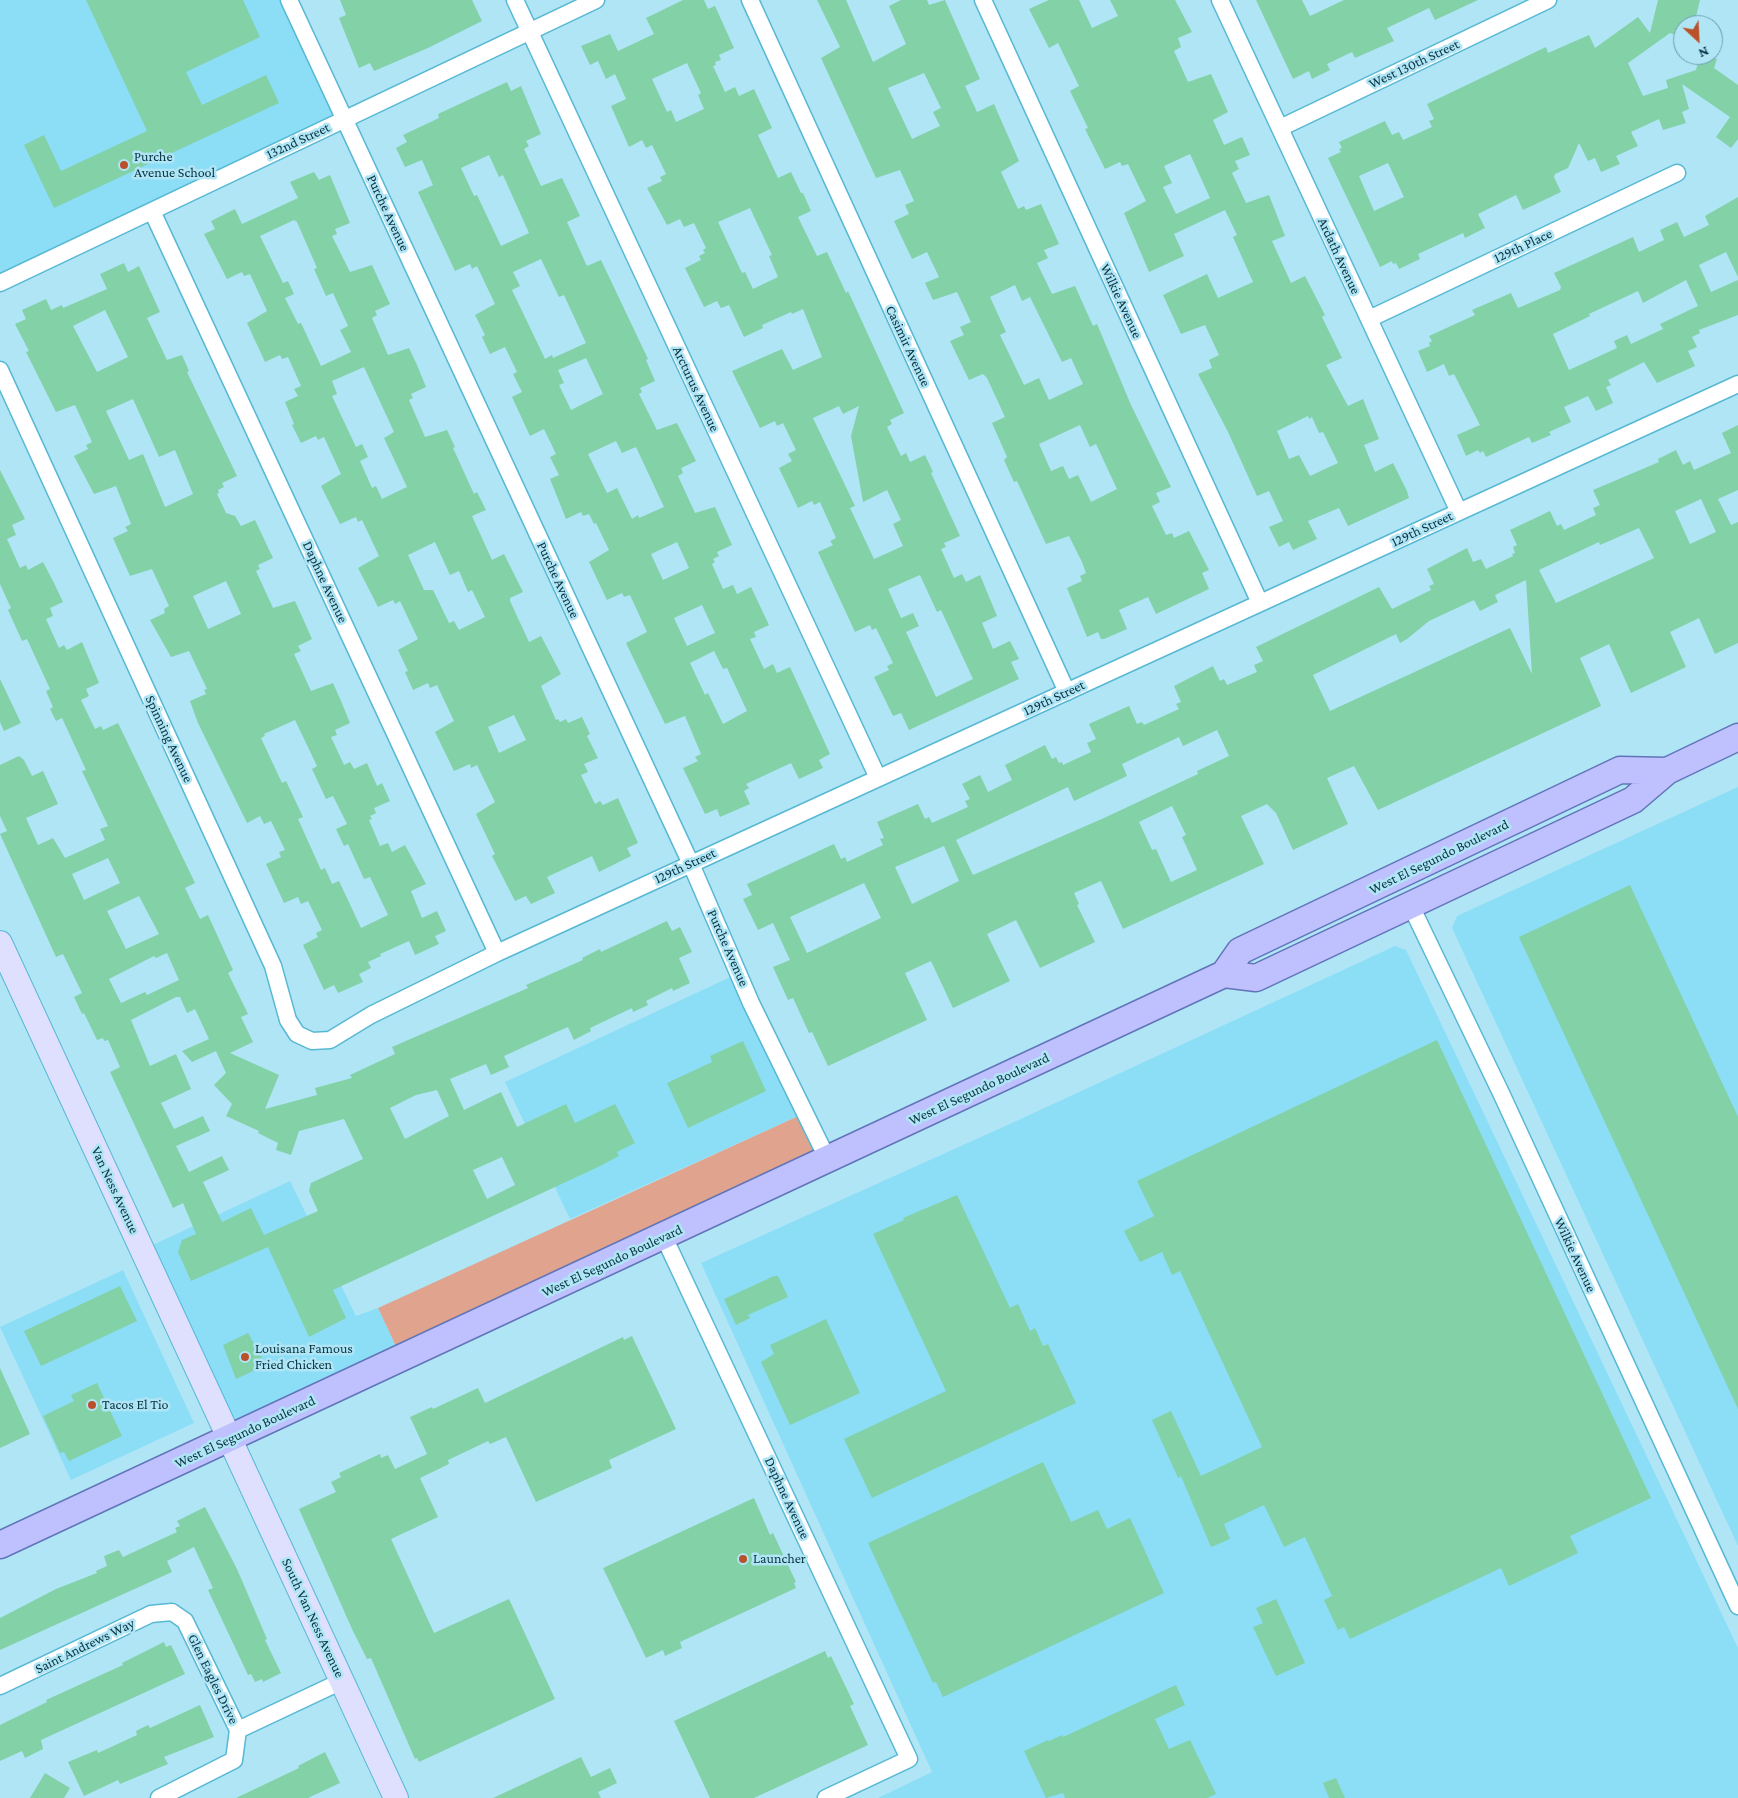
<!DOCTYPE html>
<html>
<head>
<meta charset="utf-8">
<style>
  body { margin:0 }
  #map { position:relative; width:1738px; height:1798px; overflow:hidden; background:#b0e5f6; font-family:"Crimson Pro",serif }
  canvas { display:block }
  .north { position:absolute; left:1673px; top:15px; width:50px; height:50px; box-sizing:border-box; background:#b0e5f6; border:1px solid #6c9ead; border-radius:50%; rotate:155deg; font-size:14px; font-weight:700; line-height:20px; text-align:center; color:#07333f }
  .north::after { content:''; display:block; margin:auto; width:18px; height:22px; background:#b9522b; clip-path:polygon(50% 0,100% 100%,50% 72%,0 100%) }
</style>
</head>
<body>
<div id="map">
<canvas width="1738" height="1798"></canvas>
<div class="north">N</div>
</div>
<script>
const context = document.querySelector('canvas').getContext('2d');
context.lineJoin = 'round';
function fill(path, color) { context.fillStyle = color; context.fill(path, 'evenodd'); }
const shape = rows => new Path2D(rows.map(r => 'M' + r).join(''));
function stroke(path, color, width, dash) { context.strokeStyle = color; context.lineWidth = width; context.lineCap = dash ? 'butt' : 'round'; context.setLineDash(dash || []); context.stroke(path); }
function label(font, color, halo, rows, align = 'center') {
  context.font = font + ' "Crimson Pro",serif'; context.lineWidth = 5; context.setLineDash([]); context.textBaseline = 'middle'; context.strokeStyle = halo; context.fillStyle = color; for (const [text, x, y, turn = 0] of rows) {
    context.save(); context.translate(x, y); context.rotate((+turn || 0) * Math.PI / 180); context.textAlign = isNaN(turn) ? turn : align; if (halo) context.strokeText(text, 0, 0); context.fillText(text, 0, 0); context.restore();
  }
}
fill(shape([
  [0,0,289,0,344,119,0,283],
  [1738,787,1738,1546,1452,928,1457,916],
  [1395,946,1406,950,1738,1648,1738,1798,878,1798,932,1772,701,1263,1012,1123],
  [739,973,805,1113,570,1219,505,1082],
  [290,1181,356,1316,378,1308,402,1359,229,1438,142,1250],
  [123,1270,194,1423,71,1480,0,1327]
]), '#8cdef7');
fill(shape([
  [805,1113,828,1160,402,1359,378,1308]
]), '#e0a38d');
fill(shape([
  [86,0,243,0,260,37,186,72,202,105,266,75,279,103,54,208,24,145,44,135,61,171,147,131],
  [340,0,472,0,482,21,428,48,374,71,370,63,359,68,339,18,346,15],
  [683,0,704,0,708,9,715,6,734,48,719,55,721,60,715,62,716,65,713,66,725,92,735,87,739,96,754,89,772,128,758,135,778,178,791,172,801,193,803,193,811,211,798,217,817,256,827,252,846,293,848,291,904,413,890,420,892,424,887,427,901,456,906,453,910,462,925,455,933,472,931,473,960,536,944,543,946,547,941,549,954,578,962,574,966,582,980,575,997,616,982,623,993,649,1010,641,1019,659,1011,662,1019,679,909,730,901,713,893,716,874,677,889,670,887,666,893,663,876,628,872,630,870,625,855,632,818,552,833,545,830,541,836,538,820,502,814,505,812,501,798,508,779,468,792,461,788,454,796,450,783,423,777,426,775,421,760,428,732,371,782,349,793,370,822,357,803,309,792,314,791,312,762,325,763,328,744,337,729,305,721,308,717,301,704,307,685,268,701,260,699,256,705,253,703,250,706,248,694,223,684,227,680,219,667,225,647,188,662,181,660,177,666,174,652,145,646,148,642,140,629,147,611,106,626,99,615,74,606,79,598,61,590,65,581,46,610,34,618,51,654,34,646,18],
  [687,63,701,93,698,95,704,109,676,122,671,110,667,112,652,79],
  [750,208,772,255,769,256,778,277,753,289,745,272,742,273,718,222],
  [839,406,843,414,859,406,851,436,863,502,887,490,901,520,893,524,903,546,874,559,850,508,855,506,813,418],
  [920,575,937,612,941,610,973,679,936,697,906,632,919,626,913,613,901,618,888,589],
  [817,0,846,0,873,62,906,44,889,6,901,0,927,0,929,5,945,0,980,79,965,86,977,112,994,104,1019,161,1001,172,1018,209,1024,206,1026,210,1041,204,1059,244,1044,250,1048,258,1037,263,1052,294,1075,286,1093,326,1097,324,1131,405,1171,487,1156,493,1160,502,1152,506,1166,535,1172,533,1174,538,1189,531,1209,570,1202,573,1209,589,1156,614,1148,597,1119,610,1127,629,1104,639,1101,639,1098,632,1087,637,1067,588,1082,581,1080,576,1086,573,1082,562,1069,536,1046,544,1017,481,1014,482,1004,460,1007,457,992,423,1005,417,987,378,983,374,969,380,950,341,964,335,960,327,971,322,957,292,933,300,925,283,939,277,927,252,912,259,902,238,894,221,909,214,905,205,914,201,900,170,876,178,821,58,840,47],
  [924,73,941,108,933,112,940,126,912,139,888,88],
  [1015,285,1022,301,1030,297,1062,362,1071,358,1083,384,1049,400,1039,378,1024,385,1000,335,1006,332,990,297],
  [1080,425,1090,447,1096,444,1117,489,1091,502,1078,475,1069,479,1063,466,1051,471,1039,444],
  [1049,0,1079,0,1092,28,1118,16,1110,0,1175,0,1192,32,1178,38,1181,47,1174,51,1188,82,1211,74,1228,112,1213,120,1224,145,1242,137,1250,155,1235,161,1239,169,1232,173,1246,203,1269,195,1285,236,1272,241,1291,283,1305,276,1325,315,1322,317,1342,358,1326,365,1348,406,1363,399,1379,439,1364,445,1375,472,1393,463,1407,491,1409,498,1348,526,1339,508,1308,521,1317,539,1293,550,1289,542,1279,547,1269,527,1283,521,1269,491,1257,496,1228,432,1198,374,1212,368,1209,360,1219,355,1205,325,1181,334,1163,295,1207,274,1218,298,1253,282,1233,237,1237,235,1225,210,1174,234,1184,256,1149,272,1124,213,1146,201,1128,164,1122,166,1120,162,1105,169,1085,129,1088,128,1070,91,1079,86,1058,43,1049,48,1029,9],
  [1190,154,1210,198,1176,214,1163,187,1172,183,1164,166],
  [1308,416,1309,419,1312,417,1319,433,1323,432,1338,463,1310,476,1299,455,1289,459,1277,431],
  [1256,0,1302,0,1310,16,1344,0,1478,0,1435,20,1429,8,1387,28,1394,41,1355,58,1352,52,1327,64,1330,70,1312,79,1309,71,1293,79],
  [1658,0,1700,0,1694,25,1683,25,1683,38,1670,33,1628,63,1643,96,1668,88,1666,80,1696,70,1700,55,1717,59,1714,68,1738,85,1738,139,1731,148,1716,137,1730,117,1682,84,1689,109,1682,112,1686,123,1663,130,1659,119,1631,132,1638,146,1616,156,1620,164,1601,172,1595,158,1588,161,1579,143,1568,168,1555,174,1554,177,1561,192,1523,210,1516,195,1478,214,1485,228,1465,238,1463,233,1418,254,1420,259,1399,269,1396,263,1393,264,1392,261,1380,267,1328,158,1341,152,1339,149,1342,148,1339,142,1385,121,1392,135,1399,132,1403,140,1432,127,1429,121,1434,119,1427,104,1546,47,1548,53,1589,35,1595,48,1638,17,1650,33],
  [1388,163,1404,197,1374,211,1359,176],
  [507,82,511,91,521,86,541,134,526,141,529,146,524,149,541,186,562,178,580,216,567,222,586,264,587,266,601,260,648,359,646,360,655,381,640,388,642,392,639,394,657,430,677,423,696,461,681,468,683,473,678,476,695,513,715,507,732,545,717,552,719,556,713,559,715,562,712,564,723,589,733,585,737,594,751,587,769,625,754,632,756,637,750,639,764,669,773,664,777,673,790,667,830,754,819,760,823,768,799,779,791,763,746,784,749,788,744,791,750,804,720,817,717,809,705,814,683,768,698,761,695,757,701,754,685,716,665,724,626,643,647,632,630,595,624,597,622,593,607,600,589,562,609,550,596,523,594,524,589,514,583,516,581,512,566,519,550,479,559,475,550,457,556,454,544,429,530,436,512,397,522,392,513,374,517,372,505,347,490,354,482,337,485,335,475,315,495,304,477,266,472,269,470,264,455,271,418,192,433,185,422,160,405,167,396,148,407,142,403,135,439,118,438,114],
  [489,155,499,177,503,175,529,233,501,246,477,195,474,196,461,168],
  [541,259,559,297,564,295,586,343,553,358,552,355,545,359,512,290,520,286,513,272],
  [586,358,603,394,571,410,559,385,564,383,558,370],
  [616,441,622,453,636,447,664,507,639,518,638,515,632,519,617,488,607,493,588,454],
  [677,542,689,568,663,580,651,554],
  [702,605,715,633,687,646,674,618],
  [714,651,723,669,727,668,747,711,723,724,708,693,705,695,690,663],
  [314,172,319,180,330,175,350,223,335,229,337,234,332,236,350,272,372,265,390,304,375,311,377,315,372,318,388,355,409,348,417,365,426,387,411,394,413,398,409,400,425,437,447,430,455,447,453,448,474,494,477,492,486,510,472,516,492,560,504,554,523,592,510,598,510,601,529,642,541,636,561,674,541,686,556,720,558,719,560,722,566,719,568,723,582,717,590,734,587,736,598,758,584,764,588,772,581,775,595,804,600,801,603,805,618,798,638,843,627,848,631,856,599,872,592,856,547,877,555,893,531,904,526,896,515,901,492,856,495,854,476,814,495,802,477,765,471,768,470,764,454,771,435,732,454,721,437,685,430,688,428,683,413,690,405,672,408,671,398,650,418,639,400,601,395,604,393,600,378,607,358,568,379,556,362,520,358,522,356,517,340,524,321,486,341,474,329,448,324,437,318,440,316,436,301,443,292,425,294,424,285,402,298,396,294,389,301,386,288,357,282,359,280,355,265,362,247,323,267,311,250,274,244,276,242,272,227,279,204,234,215,229,211,221,235,209,242,224,298,198,290,182],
  [294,220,297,222,317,268,314,269,326,296,333,293,348,326,340,330,351,352,321,366,301,323,298,324,285,298,294,294,288,281,283,283,260,236],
  [364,367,394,432,384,438,407,487,382,499,376,486,372,488,360,461,368,457,362,444,356,447,332,396,337,394,332,381],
  [435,542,450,575,459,571,468,592,472,590,485,617,459,630,454,621,449,623,433,590,424,590,408,555],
  [514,715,526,740,499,753,488,727],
  [1738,197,1738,277,1726,252,1699,265,1711,292,1738,280,1738,315,1699,330,1700,333,1692,337,1697,347,1688,351,1695,366,1657,383,1644,362,1608,380,1611,385,1606,387,1613,403,1596,411,1588,396,1564,407,1571,422,1549,432,1551,435,1532,443,1529,437,1486,457,1483,451,1480,453,1478,450,1466,456,1457,435,1480,425,1454,374,1449,376,1444,364,1427,372,1418,351,1430,346,1429,343,1432,341,1429,336,1475,315,1472,310,1511,293,1518,308,1560,290,1561,287,1554,273,1633,237,1639,252,1664,240,1660,230,1677,222,1684,237,1709,225,1705,216],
  [1686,280,1698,306,1660,324,1663,329,1631,344,1627,335,1614,341,1617,348,1569,370,1553,334,1590,316,1589,314,1638,291,1643,303],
  [124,263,128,272,139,266,160,312,147,318,167,360,182,355,189,371,187,372,237,476,222,483,224,487,218,490,219,493,217,494,226,513,235,516,241,526,255,520,273,558,258,565,260,569,256,571,273,608,295,601,312,639,298,646,301,651,294,654,311,691,333,683,341,701,350,723,335,730,337,735,331,737,344,765,350,762,354,769,367,763,377,786,382,783,390,801,374,808,376,813,370,816,372,819,369,820,380,846,388,843,392,852,405,845,426,884,411,891,422,918,437,911,446,931,435,936,439,944,415,955,409,941,380,954,381,956,368,962,371,968,359,974,363,982,338,993,334,985,324,990,303,945,318,937,316,933,322,930,308,901,301,904,298,897,284,903,266,864,281,857,279,852,285,850,271,821,264,824,260,816,247,823,198,723,190,701,206,694,204,690,207,689,189,651,171,657,150,620,165,613,164,609,169,606,152,569,130,576,113,538,128,531,125,527,131,524,116,486,94,494,74,456,88,449,86,445,92,442,75,405,56,412,26,352,29,351,15,324,26,319,22,310,46,299,51,310,62,305,63,308,107,289,100,274],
  [105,310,128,357,97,372,73,326],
  [133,399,159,457,175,450,193,494,165,507,143,454,129,460,106,411],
  [226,581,241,614,208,629,193,596],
  [295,720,317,766,312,769,326,799,333,796,347,824,336,829,344,846,348,844,364,879,370,877,388,915,361,928,339,881,332,884,325,868,321,870,298,819,303,817,286,781,282,783,261,738,265,736,264,734],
  [1738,425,1738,490,1718,499,1731,525,1738,522,1738,643,1715,654,1699,618,1670,632,1686,667,1631,693,1609,644,1580,658,1601,706,1378,810,1354,766,1327,778,1348,824,1293,850,1276,813,1267,804,1241,816,1264,864,1123,929,1101,881,1074,893,1079,904,1077,905,1095,942,1040,968,1016,920,987,934,1010,981,953,1008,931,961,905,973,927,1020,828,1066,812,1032,809,1033,793,998,788,1000,773,967,790,960,773,923,758,930,743,899,752,895,747,884,834,844,841,859,845,857,847,862,883,845,880,839,884,838,877,822,918,804,925,819,929,817,932,823,968,807,965,801,970,799,962,784,980,775,988,792,1012,780,1005,765,1045,745,1052,759,1056,757,1059,763,1062,762,1063,765,1091,752,1087,743,1096,739,1089,724,1129,706,1137,724,1142,722,1144,725,1179,709,1176,704,1181,702,1174,686,1213,666,1220,681,1224,679,1227,685,1257,672,1254,665,1263,661,1256,647,1379,587,1392,609,1431,590,1429,586,1434,584,1427,569,1467,548,1473,562,1481,559,1486,569,1513,556,1512,554,1515,553,1513,547,1517,545,1510,530,1550,511,1557,526,1561,524,1564,530,1596,515,1593,508,1600,505,1593,490,1659,462,1658,459,1676,450,1683,465,1690,461,1694,470,1731,453,1722,433],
  [1701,499,1716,532,1690,544,1675,511],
  [1639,528,1654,558,1556,603,1539,570,1599,542,1600,545],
  [1526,580,1532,674,1510,628,1330,711,1313,675,1396,634,1400,643,1407,639,1429,621,1474,600,1480,611,1498,602,1495,595],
  [1217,730,1229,756,1197,771,1198,774,1104,818,973,875,956,840,1068,787,1074,801,1127,776,1122,764,1179,737,1183,746],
  [1172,806,1186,835,1182,837,1197,870,1171,882,1156,849,1152,850,1139,822],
  [944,846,959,881,912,904,895,867],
  [864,883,881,918,807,953,790,917],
  [0,470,25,519,12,525,16,535,7,539,20,568,26,565,28,570,43,562,54,583,63,602,50,608,53,616,46,619,59,648,64,645,67,650,82,642,99,683,86,689,89,696,81,700,95,729,101,726,103,730,118,723,195,883,185,888,200,919,208,915,233,970,228,973,248,1014,241,1017,253,1042,230,1053,279,1075,265,1109,317,1095,315,1088,352,1078,350,1075,395,1054,392,1047,528,988,526,985,583,960,582,958,600,949,601,952,667,921,672,931,680,927,692,952,679,958,690,983,673,991,672,988,646,1001,648,1005,633,1012,632,1008,590,1028,591,1031,574,1040,568,1027,554,1033,504,1056,509,1067,491,1075,486,1064,450,1079,464,1110,501,1092,517,1127,566,1104,575,1123,615,1104,635,1143,617,1152,619,1156,596,1168,333,1290,346,1318,309,1337,268,1247,191,1281,178,1252,182,1240,196,1234,183,1203,173,1208,110,1072,120,1067,108,1040,104,1041,103,1038,97,1040,84,1013,82,1014,74,997,82,993,63,954,56,957,0,834,7,831,0,816,0,765,19,756,24,760,32,776,43,771,58,804,26,818,38,845,53,838,65,858,105,840,100,829,108,826,82,771,86,770,62,718,56,721,50,709,53,707,46,691,50,689,27,639,22,641,8,610,11,608,0,584],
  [108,858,120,883,84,900,72,874],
  [139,896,159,934,126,949,107,911],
  [167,953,179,980,147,995,145,992,121,1003,109,979,154,956,156,958],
  [176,997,180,997,187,1013,195,1009,209,1039,182,1051,192,1062,216,1051,226,1073,214,1085,232,1104,226,1116,259,1131,258,1133,278,1143,276,1150,291,1155,299,1131,344,1119,363,1159,311,1183,309,1191,318,1211,264,1235,251,1208,222,1222,203,1182,229,1170,222,1156,189,1172,176,1146,210,1131,203,1116,174,1129,161,1103,191,1089,176,1054,150,1066,131,1020],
  [437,1090,449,1116,405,1139,390,1108,416,1095],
  [502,1157,515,1185,487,1199,473,1170],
  [0,679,21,723,4,731,0,722],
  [1630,885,1738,1117,1738,1409,1519,937],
  [1437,1040,1651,1498,1570,1536,1578,1553,1509,1586,1501,1568,1350,1639,1344,1627,1338,1630,1324,1600,1332,1596,1305,1537,1284,1547,1264,1505,1224,1524,1230,1539,1211,1547,1181,1476,1178,1478,1152,1420,1171,1411,1201,1476,1262,1447,1180,1271,1172,1275,1162,1252,1140,1262,1124,1231,1154,1216,1137,1181],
  [743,1041,766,1091,688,1128,667,1083,712,1062,710,1056],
  [957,1195,1010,1308,1018,1304,1030,1331,1035,1328,1043,1346,1048,1344,1076,1403,872,1498,844,1439,946,1391,873,1234,904,1220,903,1218],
  [774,1276,778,1276,788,1297,748,1315,750,1318,736,1325,724,1299],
  [120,1286,137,1321,41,1366,24,1331],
  [826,1319,860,1393,790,1425,761,1362,774,1354,770,1345],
  [248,1333,266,1365,236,1379,223,1345],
  [632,1336,676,1429,609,1460,612,1468,536,1502,506,1437,490,1444,488,1441,448,1460,449,1464,420,1478,438,1517,391,1539,434,1633,509,1599,555,1699,419,1762,417,1758,415,1759,371,1658,367,1659,352,1629,299,1509,336,1492,331,1482,341,1477,339,1473,380,1454,381,1458,388,1455,395,1469,427,1454,410,1417,432,1407,433,1409,478,1388,485,1403,623,1337,624,1340],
  [0,1368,30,1434,0,1448],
  [97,1383,122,1436,69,1461,64,1452,60,1453,43,1416,74,1401,71,1395],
  [1043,1462,1071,1522,1098,1510,1107,1529,1130,1518,1164,1593,943,1697,936,1682,933,1683,868,1543],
  [754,1498,770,1535,773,1533,796,1582,794,1583,796,1588,680,1642,682,1648,665,1656,663,1650,646,1658,603,1568],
  [205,1507,237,1569,267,1639,265,1640,281,1673,263,1682,262,1679,255,1682,251,1674,248,1675,208,1590,213,1588,194,1547,167,1561,172,1572,0,1650,0,1618,56,1589,97,1573,96,1571,107,1566,104,1556,119,1550,123,1557,177,1532,175,1528,180,1526,177,1521],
  [1276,1599,1305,1663,1276,1676,1253,1627,1263,1623,1256,1608],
  [164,1642,166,1647,171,1645,185,1674,41,1740,43,1749,25,1758,22,1751,0,1761,0,1725,47,1702,46,1700,123,1665,122,1663],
  [825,1651,828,1658,831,1656,854,1704,850,1706,868,1745,754,1798,710,1798,674,1721],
  [1176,1685,1185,1705,1155,1719,1169,1749,1190,1740,1216,1794,1207,1798,1065,1798,1063,1793,1046,1798,1024,1751,1048,1740,1049,1741,1062,1735,1063,1737],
  [200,1705,214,1737,164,1757,168,1764,120,1784,118,1780,84,1796,68,1762,97,1750,98,1753,137,1735,136,1731,148,1725,150,1728],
  [325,1752,340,1783,308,1798,236,1798,299,1768,298,1766],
  [581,1757,591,1777,610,1768,617,1783,598,1792,601,1798,493,1798],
  [45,1773,70,1788,64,1798,30,1798],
  [1336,1778,1345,1798,1329,1798,1323,1783]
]), '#82d1a7');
const street = shape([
  [289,0,691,864,751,1003,828,1160],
  [515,0,878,778],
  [750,0,1067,692],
  [983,0,1260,603],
  [1220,0,1459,512],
  [1280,128,1548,0],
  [152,211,497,953],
  [0,283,596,0],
  [1369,319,1677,173],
  [0,370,273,966,288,1020,297,1034,312,1041,330,1040,371,1015,497,953,1738,384],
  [1411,906,1501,1093,1738,1606],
  [664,1237,909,1759,826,1798],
  [0,1686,151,1614,172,1612,185,1621,238,1730,234,1760,159,1798],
  [238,1730,342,1681]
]);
const secondary = shape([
  [0,943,396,1798]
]);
const primary = shape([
  [1224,974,1256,978,1633,800,1667,771,1738,737],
  [0,1545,1224,974,1240,951,1620,770,1667,771]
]);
stroke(street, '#57b8d4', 19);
stroke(secondary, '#57b8d4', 26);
stroke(primary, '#6174b9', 29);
stroke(street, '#fff', 16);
stroke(secondary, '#dee0fe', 24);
stroke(primary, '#bec1fd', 26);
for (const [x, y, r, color] of [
  [124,165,5,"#b9522b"],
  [245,1357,5,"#b9522b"],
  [92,1405,5,"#b9522b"],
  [743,1559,5,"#b9522b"]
]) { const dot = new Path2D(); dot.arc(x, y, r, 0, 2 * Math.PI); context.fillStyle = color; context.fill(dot); stroke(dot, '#b0e5f6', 2); }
label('14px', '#07333f', '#b0e5f6', [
  ["West 130th Street",1414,64,-25],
  ["132nd Street",298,141,-25],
  ["Purche Avenue",388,213,65],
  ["129th Place",1523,246,-25],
  ["Ardath Avenue",1339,256,65],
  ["Wilkie Avenue",1121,301,65],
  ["Casimir Avenue",908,346,65],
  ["Arcturus Avenue",696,389,65],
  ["129th Street",1422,529,-25],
  ["Purche Avenue",558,580,65],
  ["Daphne Avenue",325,582,65],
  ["129th Street",1054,698,-25],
  ["Spinning Avenue",169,739,65],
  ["West El Segundo Boulevard",1439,857,-26],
  ["129th Street",685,866,-25],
  ["Purche Avenue",728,948,66],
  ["West El Segundo Boulevard",979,1089,-25],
  ["Van Ness Avenue",115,1190,65],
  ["Wilkie Avenue",1575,1255,65],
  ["West El Segundo Boulevard",612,1261,-25],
  ["West El Segundo Boulevard",245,1432,-25],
  ["Daphne Avenue",787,1498,65],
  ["South Van Ness Avenue",313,1618,65],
  ["Saint Andrews Way",85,1646,-26],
  ["Glen Eagles Drive",213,1679,64]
]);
label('14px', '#07333f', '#b0e5f6', [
  ["Purche",134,157],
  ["Avenue School",134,173],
  ["Louisana Famous",255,1349],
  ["Fried Chicken",255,1365],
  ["Tacos El Tio",102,1405],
  ["Launcher",753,1559]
], 'left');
</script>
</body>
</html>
